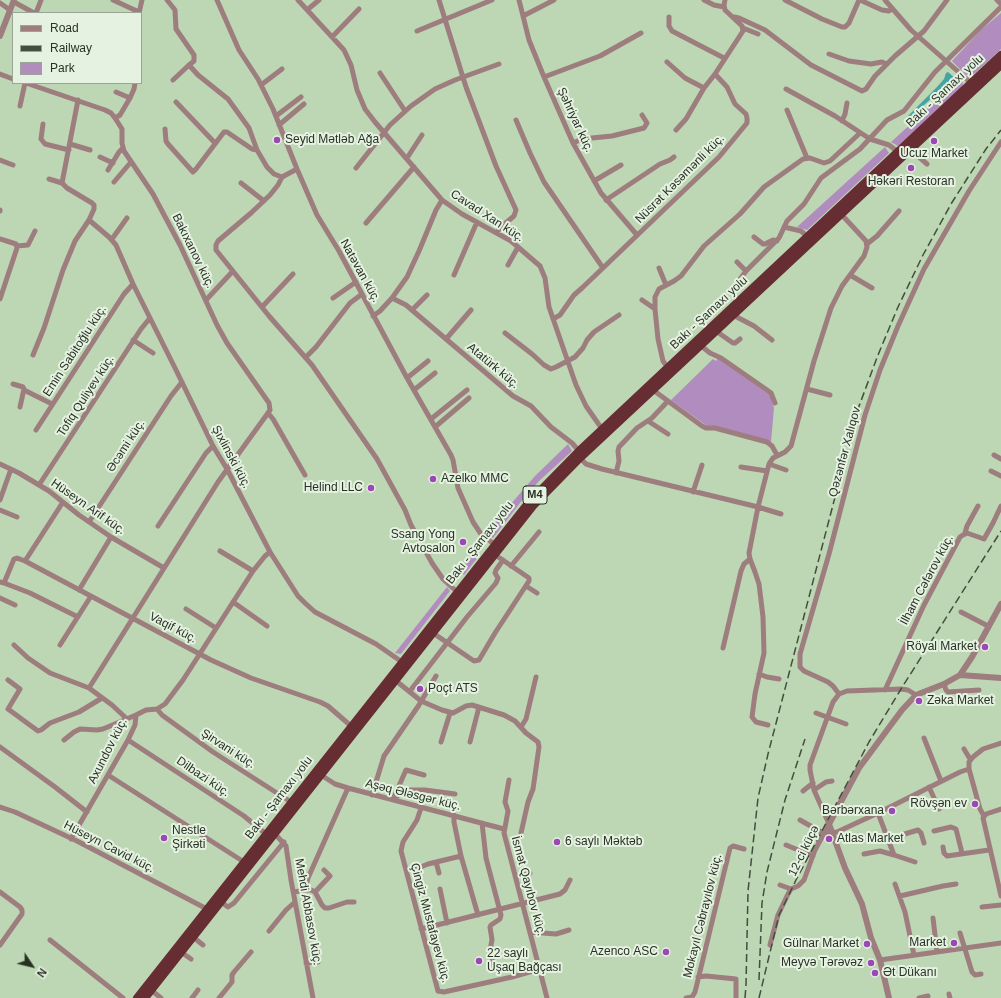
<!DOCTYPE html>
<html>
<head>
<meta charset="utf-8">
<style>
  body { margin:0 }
  #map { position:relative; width:1001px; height:998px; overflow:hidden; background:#bdd6b3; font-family:Helvetica,sans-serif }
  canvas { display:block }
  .legend { position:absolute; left:12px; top:12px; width:130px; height:72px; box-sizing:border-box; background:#e6f2e1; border:1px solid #9aa595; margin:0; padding:5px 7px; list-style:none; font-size:12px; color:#283224 }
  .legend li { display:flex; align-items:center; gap:8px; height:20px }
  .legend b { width:20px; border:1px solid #9aa595 }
  .north { position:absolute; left:12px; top:946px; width:40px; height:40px; -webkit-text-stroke:3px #e6f2e1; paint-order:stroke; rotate:125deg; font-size:11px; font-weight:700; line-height:16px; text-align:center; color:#283224 }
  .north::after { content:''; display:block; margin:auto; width:14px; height:18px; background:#283224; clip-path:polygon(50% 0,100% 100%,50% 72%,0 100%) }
</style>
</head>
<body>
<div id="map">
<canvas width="1001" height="998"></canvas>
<ul class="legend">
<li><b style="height:5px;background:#9d7d7e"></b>Road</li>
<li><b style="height:5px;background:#434f3e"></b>Railway</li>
<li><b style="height:11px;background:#b18cbf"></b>Park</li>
</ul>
<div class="north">N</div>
</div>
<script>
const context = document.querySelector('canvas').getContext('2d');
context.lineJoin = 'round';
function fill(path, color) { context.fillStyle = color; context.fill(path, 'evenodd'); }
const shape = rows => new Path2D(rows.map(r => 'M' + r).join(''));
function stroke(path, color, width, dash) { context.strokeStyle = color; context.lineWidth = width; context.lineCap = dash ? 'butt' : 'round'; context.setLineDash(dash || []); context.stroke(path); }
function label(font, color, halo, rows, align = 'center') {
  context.font = font + ' Helvetica,sans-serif'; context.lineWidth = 4; context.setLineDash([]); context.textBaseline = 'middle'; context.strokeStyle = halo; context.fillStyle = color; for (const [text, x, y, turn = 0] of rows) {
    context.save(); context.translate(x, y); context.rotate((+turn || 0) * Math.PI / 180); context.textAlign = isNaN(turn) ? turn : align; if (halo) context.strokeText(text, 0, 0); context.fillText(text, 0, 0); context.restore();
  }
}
fill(shape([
  [1001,13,1001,49,974,74,966,75,952,61,981,30],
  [960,79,962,81,963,84,961,88,898,146,891,142],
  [885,147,889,153,807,230,797,227],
  [718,358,770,395,774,408,771,442,707,426,671,400,713,359,716,361],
  [568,444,572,451,539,481,523,499,493,538,485,534,535,476],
  [474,552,478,557,464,575,459,572],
  [447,587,450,591,401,654,395,653]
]), '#b18cbf');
fill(shape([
  [948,72,955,78,924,105,913,118,908,121,907,119,908,116,937,87,944,79,946,73]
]), '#44a4a5');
stroke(shape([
  [113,0,139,12],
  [167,0,175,10,176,29,194,55,194,61,189,65,198,75,228,99,236,110,249,128,257,150,267,167,274,174,282,177,297,169],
  [217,0,239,50,258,79,273,109,297,169,317,215,339,251,407,378,451,455,453,460,458,488,473,522,481,534,494,544],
  [298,0,344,50,351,65,357,90,365,109,375,122,442,200,462,214,511,241,540,266,545,278,549,307,576,385,586,406,602,429],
  [439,0,466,87,496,166,516,210,514,216,501,227,497,232],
  [519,0,529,40,544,77,573,143,601,193,637,235],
  [704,0,714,5,724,7],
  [785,0,822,19,842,27,845,27,849,23,859,0],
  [860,0,882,10,889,11,892,9],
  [885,0,911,30,971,83],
  [997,0,1001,4],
  [14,2,34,13],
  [0,3,10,10],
  [307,10,319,0],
  [36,13,41,0],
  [139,13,142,0],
  [523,16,554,0],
  [669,17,669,26,672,31,724,58],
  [734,17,739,18,765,30,811,65,862,91,866,89,875,76,895,56,924,31,947,0],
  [743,28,758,34],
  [417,31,492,0],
  [332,37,359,9],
  [829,54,849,61,871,64,882,62,887,64],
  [667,62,685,78,704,88],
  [380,73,405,111],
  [0,74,13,79],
  [544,77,600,56,641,33],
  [173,80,189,65],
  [26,83,105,110,111,113,115,118,122,129,122,143,124,151,153,194,180,245,217,325,227,343,269,403,270,410,268,413,273,419,305,475],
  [261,85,282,69],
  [786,89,835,116,870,139,889,145,898,152],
  [116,92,130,98],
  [176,102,215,143],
  [20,106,25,83],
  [787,110,807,158],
  [276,116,301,97],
  [115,118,120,115,130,98,134,89,135,83],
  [516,120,530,153,544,182,603,268],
  [842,121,845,114,847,103],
  [43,124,41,139,45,144,69,150],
  [279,125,304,104],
  [165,129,166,141,168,144,193,172,196,169,224,132,227,132,252,149,257,150],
  [676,130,686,119,704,88,715,74],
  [573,143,582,139,612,136,644,128,647,123,642,115],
  [70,144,90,150],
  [911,150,927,164],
  [100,157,113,163],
  [407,158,422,135],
  [0,160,13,165],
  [356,168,390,125,411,106,435,89,455,80,499,64],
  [108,170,119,152,123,148],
  [282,177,278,185,270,195,251,213,218,241,216,245,216,250,269,316,312,365,377,459,405,510,411,525,432,563,443,579,457,592],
  [49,179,62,183],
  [594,181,621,165],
  [114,182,131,162],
  [241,183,264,201],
  [606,200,660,164,670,160,674,157],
  [0,210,0,211],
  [89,220,109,237,116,245,133,284,176,370,213,446,227,469,270,552,298,596,305,603,315,612,376,644,402,662],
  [366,223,414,167],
  [784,227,801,231,808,237],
  [754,237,763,244,765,244,773,240,777,241],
  [0,239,16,244,17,248,0,299],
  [112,239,127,218],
  [867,244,877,236,899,211],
  [17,246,28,245,35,231],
  [737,262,746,271],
  [508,265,518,247],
  [659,268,666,285],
  [454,275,477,222],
  [850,275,872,288],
  [738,282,746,271,779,238,787,221,804,204,821,178,860,149,887,120,904,111,935,72,1001,7],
  [333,298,356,282],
  [392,298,406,305,513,396,531,406,551,427,572,443,579,451],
  [206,300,233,271],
  [642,300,655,309],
  [262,307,293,274],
  [412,310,427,295],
  [733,315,754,326,772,340],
  [373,316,380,311,392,298,407,277,419,251,436,210,442,200],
  [553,319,560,315,574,295,582,288,719,157,747,123,747,118,746,114,735,104,727,87,715,74,743,31,742,26,725,10,724,5,725,0],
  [716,331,733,343,735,343,740,339],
  [505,333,532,354,544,365,551,369,556,367,575,357,583,348,587,340,594,332,619,315],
  [446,339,471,310],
  [133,340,153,353],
  [700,345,710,353,721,358,767,390,771,393,775,403],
  [33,355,44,328,63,270,75,241,89,220,94,209,94,205,92,203,67,188,62,183,78,100],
  [306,357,316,347,350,303,362,294],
  [668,368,663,361,658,339,655,309,655,297,659,289,674,281,681,276,704,246,740,214,764,187,803,159,810,158,824,163,830,161,860,133],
  [407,378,428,361],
  [13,384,23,387,24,389,20,407],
  [807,389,830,395],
  [24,390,52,404],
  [414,390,435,373],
  [653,390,702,426,706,428,715,428,767,442,772,446,777,455],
  [431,419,467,390],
  [648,421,668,434],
  [435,427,469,398],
  [36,430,124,294,133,284],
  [994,455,1001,459],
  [580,458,586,464,602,469,758,507,781,514],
  [0,464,19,473,49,491,79,515,111,537,164,568],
  [769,464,786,470],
  [741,467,767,471],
  [991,471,1001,476],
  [616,473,619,461,618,451,619,447,637,428,652,418,667,402],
  [39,485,141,329,150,318],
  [693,492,702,465],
  [0,500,11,469],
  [0,510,17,517],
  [89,522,171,396,182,382],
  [158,526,206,453,213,446],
  [965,533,967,526,978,506],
  [220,551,253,571],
  [25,561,63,502],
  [511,566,539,532],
  [0,582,4,583,14,559,17,558,25,561,211,660,251,678,320,702,328,706,351,726],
  [4,583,30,593,78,617],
  [526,586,537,593],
  [79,590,111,537],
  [0,598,15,605],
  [233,602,267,626],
  [186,609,216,628],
  [961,612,988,626],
  [433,633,474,661,479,660,495,633,529,581,529,578,494,554],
  [14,645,28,658,50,673,89,688,112,705,127,719],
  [60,645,91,596],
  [723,648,741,571,744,564,750,559],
  [759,674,767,677,779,679],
  [8,680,20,689,8,709,38,731,41,730,50,723,79,712,102,698],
  [395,680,421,701,442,710,453,713,466,706,472,705,504,715,515,721,526,733,538,742,539,747,533,789,528,802,521,833],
  [944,684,946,690,948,692,979,690],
  [89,688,218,482,268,413],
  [885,690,924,605,960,537,963,535,967,533,984,539,993,523,1001,506],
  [410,691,467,617,496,583,498,578,495,573,496,570,503,560],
  [839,694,833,686,828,682,804,671,800,667,800,654,829,554,865,415,880,370,898,326,924,269,969,191,1001,142],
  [839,694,847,691,901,689,908,690,916,695],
  [157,709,162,715,213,752,291,802],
  [816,713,846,724],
  [768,725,756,722,752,717,755,694,764,653,763,617,759,584,755,572,750,559,749,553,758,507,769,464,773,458,785,452,791,446,814,361,831,308,842,286,864,256,867,247,866,241,841,214],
  [521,727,526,719,536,677],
  [924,738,941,781],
  [64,740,74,732,80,729,97,730,103,729,136,715],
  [128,740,244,816,266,834],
  [441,742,450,713],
  [470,742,479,707],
  [0,747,55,787,87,812],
  [964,749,970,759],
  [969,769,969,762,973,757,983,749,1001,743],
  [108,775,244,862],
  [321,775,335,784,348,788,504,829],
  [509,780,505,802,508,811,504,833,547,998],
  [929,787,939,809],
  [814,790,826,782,832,781],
  [803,791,813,783],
  [372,795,384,756,419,705,436,676],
  [394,797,406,770,424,775],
  [394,800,403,790,425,790,455,794],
  [0,807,15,812,77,841,207,909],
  [421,808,417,820,403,842,401,851,438,991,444,992,512,977,540,969],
  [1001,809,986,814,983,818,1001,896],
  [878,813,894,855,915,862],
  [454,815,454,822,461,856,478,915],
  [800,820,823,833,837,832,878,813,960,772,969,769,980,809,984,816],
  [482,823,486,858,501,915,500,919,491,925,490,927,492,940,490,950,494,967],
  [934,831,951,827,956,829,962,853],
  [275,834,286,846,291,880,313,998],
  [71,839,128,740,135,725,136,715,146,710,157,709,165,704,183,680,253,571,265,556,270,552],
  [888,839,918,830,921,833,924,843],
  [786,845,813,856],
  [943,847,944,853,947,856,989,850],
  [864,854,880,851,894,855],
  [436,862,439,873],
  [406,870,418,868,428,864,461,856],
  [516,877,530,873],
  [895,884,905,912,914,955],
  [780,885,791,889],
  [440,889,447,923],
  [305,890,311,890,315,892,322,905,325,908,329,908,347,902,354,902],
  [0,892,20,907,22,910,22,914,0,945],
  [294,892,305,890,308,878,348,788],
  [315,892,330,876,324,870],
  [900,896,943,886,956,884],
  [221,902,228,907,234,903,284,842],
  [982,907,1001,905],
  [933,918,937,952],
  [421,929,560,894,565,890,570,880],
  [269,931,286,910,295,902],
  [530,932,556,934,569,930],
  [960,933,972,972,975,975,981,974],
  [193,937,203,945],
  [50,940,123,998],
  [770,945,778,915,788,894,791,889,798,886,804,880,815,850,829,824,814,790,810,770,810,765,833,702,839,694],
  [181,952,191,959],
  [880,960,1001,943],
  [306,963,318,962],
  [698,977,706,976,736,979,736,998],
  [151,990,161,998],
  [949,994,950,998],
  [192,998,198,990],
  [219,998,232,982,232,975,234,972,251,952],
  [686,998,692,997,695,992,730,848,733,846,744,849],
  [919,998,928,996]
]), '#9d7d7e', 5);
stroke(shape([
  [0,36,14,0],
  [960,675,1001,678],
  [889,998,880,960,871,938,862,904,845,868,829,824,859,768,902,710,916,695,944,684,960,675,972,657,1001,604]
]), '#9d7d7e', 6);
stroke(shape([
  [137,998,529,502,579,451,1001,55],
  [145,998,533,506,580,458,1001,65]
]), '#662e32', 8);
stroke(shape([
  [759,980,762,903,767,872,785,800,805,739],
  [745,998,746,985,748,891,758,798,768,754,858,409,878,355,898,307,923,255,951,204,986,149,1001,130],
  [759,998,779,915,796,880,869,742,901,689,1001,531]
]), '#434f3e', 1.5, [8, 4]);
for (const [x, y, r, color] of [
  [277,140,4,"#9b48b7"],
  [934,141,4,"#9b48b7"],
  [911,168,4,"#9b48b7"],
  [433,479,4,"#9b48b7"],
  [371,488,4,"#9b48b7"],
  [463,542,4,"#9b48b7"],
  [985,647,4,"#9b48b7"],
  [420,689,4,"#9b48b7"],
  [919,701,4,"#9b48b7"],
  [975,804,4,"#9b48b7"],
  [892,811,4,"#9b48b7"],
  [164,838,4,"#9b48b7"],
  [829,839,4,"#9b48b7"],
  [557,842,4,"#9b48b7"],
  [954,943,4,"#9b48b7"],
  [867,944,4,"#9b48b7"],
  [666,952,4,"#9b48b7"],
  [479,961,4,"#9b48b7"],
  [871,963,4,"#9b48b7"],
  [875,973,4,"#9b48b7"]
]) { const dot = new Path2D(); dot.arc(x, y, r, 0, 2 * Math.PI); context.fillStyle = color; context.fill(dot); stroke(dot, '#e6f2e1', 1.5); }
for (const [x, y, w] of [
  [535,495,24]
]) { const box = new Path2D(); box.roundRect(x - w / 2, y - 9, w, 18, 3); context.fillStyle = '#e6f2e1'; context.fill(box); stroke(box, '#283224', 1); }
label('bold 11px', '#283224', null, [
  ["M4",535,495]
]);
label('12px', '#283224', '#e6f2e1', [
  ["Bakı - Şamaxı yolu",945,91,-43],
  ["Şəhriyar küç.",575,120,65],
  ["Nüsrət Kəsəmənli küç.",680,179,-45],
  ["Cavad Xan küç.",487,216,33],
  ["Bakıxanov küç.",193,251,64],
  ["Natəvan küç.",360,271,61],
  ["Bakı - Şamaxı yolu",709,313,-43],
  ["Emin Sabitoğlu küç.",75,351,-57],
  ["Atatürk küç.",493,366,40],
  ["Tofiq Quliyev küç.",86,396,-57],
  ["Əcəmi küç.",126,446,-57],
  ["Qəzənfər Xalıqov",845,452,-75],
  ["Şıxlinski küç.",231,457,62],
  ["Hüseyn Arif küç.",88,507,35],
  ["Bakı - Şamaxı yolu",480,543,-52],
  ["İlham Cəfərov küç.",927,580,-62],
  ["Vaqif küç.",173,628,28],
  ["Şirvani küç.",228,749,33],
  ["Axundov küç.",108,751,-63],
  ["Dilbazi küç.",203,777,34],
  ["Aşəq Ələsgər küç.",413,795,14],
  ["Bakı - Şamaxı yolu",279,798,-52],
  ["Hüseyn Cavid küç.",109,847,27],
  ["12-ci küçə",804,851,-64],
  ["İsmət Qayıbov küç.",528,886,75],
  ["Mehdi Abbasov küç.",308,912,80],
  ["Mokayıl Cəbrayılov küç.",703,916,-76],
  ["Çingiz Mustafayev küç.",430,923,75]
]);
label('12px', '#283224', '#e6f2e1', [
  ["Seyid Mətləb Ağa",285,140],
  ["Ucuz Market",934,154,"center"],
  ["Həkəri Restoran",911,182,"center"],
  ["Azelko MMC",441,479],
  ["Helind LLC",363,488,"right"],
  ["Ssang Yong",455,535,"right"],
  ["Avtosalon",455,549,"right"],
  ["Röyal Market",977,647,"right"],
  ["Poçt ATS",428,689],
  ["Zəka Market",927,701],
  ["Rövşən ev",967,804,"right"],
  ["Bərbərxana",884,811,"right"],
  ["Nestle",172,831],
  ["Şirkəti",172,845],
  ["Atlas Market",837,839],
  ["6 saylı Məktəb",565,842],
  ["Market",946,943,"right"],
  ["Gülnar Market",859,944,"right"],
  ["Azenco ASC",658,952,"right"],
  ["22 saylı",487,954],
  ["Uşaq Bağçası",487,968],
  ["Meyvə Tərəvəz",863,963,"right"],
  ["Ət Dükanı",883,973]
], 'left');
</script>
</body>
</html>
